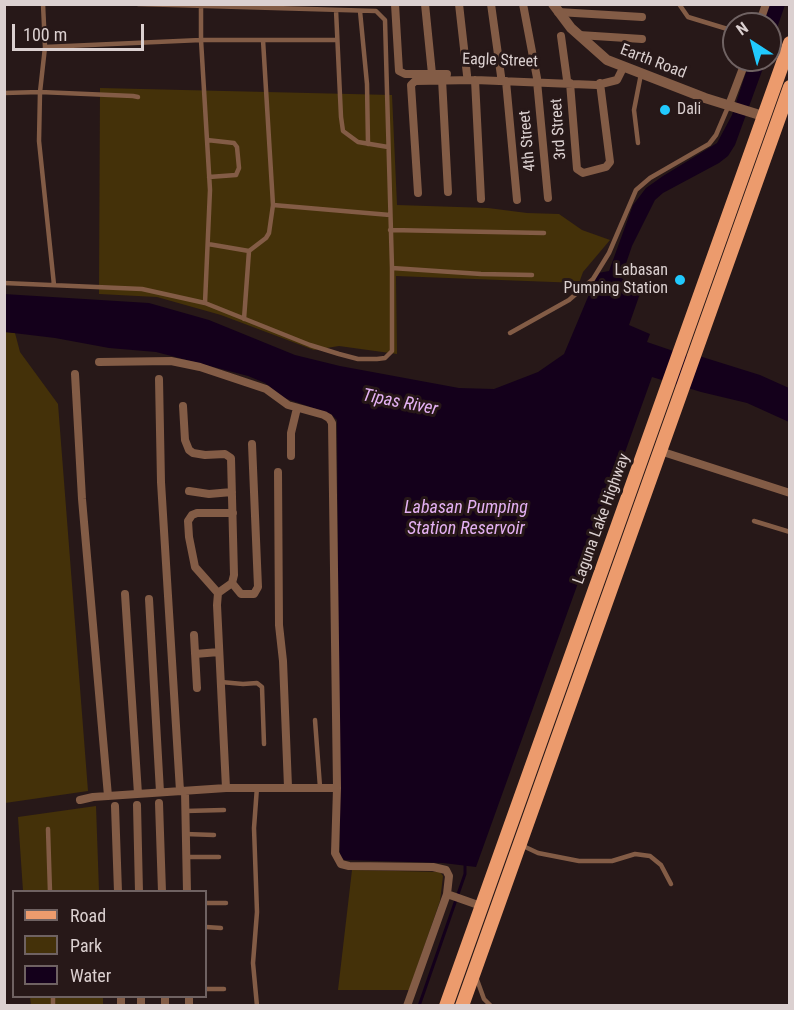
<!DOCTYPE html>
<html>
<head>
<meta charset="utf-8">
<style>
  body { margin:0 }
  #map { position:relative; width:794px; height:1010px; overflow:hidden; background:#271818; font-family:"Roboto Condensed",sans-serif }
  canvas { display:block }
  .frame { position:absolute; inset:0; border:6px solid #dbd0d0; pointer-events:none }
  .legend { position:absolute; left:12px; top:890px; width:195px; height:108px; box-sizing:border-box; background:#271818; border:2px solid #6f6262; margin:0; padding:8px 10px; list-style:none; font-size:18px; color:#dbd0d0 }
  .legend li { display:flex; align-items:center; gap:12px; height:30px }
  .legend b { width:30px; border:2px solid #6f6262 }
  .north { position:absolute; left:722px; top:12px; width:60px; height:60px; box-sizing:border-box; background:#271818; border:2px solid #6f6262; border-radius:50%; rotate:324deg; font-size:16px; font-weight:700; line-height:24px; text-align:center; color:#dbd0d0 }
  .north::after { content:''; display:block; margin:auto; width:21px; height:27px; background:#21c9fd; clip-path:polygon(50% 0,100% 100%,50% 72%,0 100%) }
  .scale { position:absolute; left:12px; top:24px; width:132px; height:27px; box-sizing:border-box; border:3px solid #dbd0d0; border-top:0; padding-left:8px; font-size:18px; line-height:21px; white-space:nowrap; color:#dbd0d0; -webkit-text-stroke:4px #271818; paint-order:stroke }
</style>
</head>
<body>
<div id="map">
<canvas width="794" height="1010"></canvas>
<div class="frame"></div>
<ul class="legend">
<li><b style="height:8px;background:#ec9b6d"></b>Road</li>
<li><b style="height:16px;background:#443109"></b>Park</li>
<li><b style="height:16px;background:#14001b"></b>Water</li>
</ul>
<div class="north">N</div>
<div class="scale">100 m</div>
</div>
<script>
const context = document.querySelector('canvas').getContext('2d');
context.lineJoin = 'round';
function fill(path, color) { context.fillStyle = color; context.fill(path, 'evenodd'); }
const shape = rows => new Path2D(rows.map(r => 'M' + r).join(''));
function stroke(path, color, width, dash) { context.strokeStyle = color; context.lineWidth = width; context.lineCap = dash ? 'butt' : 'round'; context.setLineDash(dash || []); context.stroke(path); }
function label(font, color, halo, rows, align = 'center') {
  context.font = font + ' "Roboto Condensed",sans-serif'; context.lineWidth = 6; context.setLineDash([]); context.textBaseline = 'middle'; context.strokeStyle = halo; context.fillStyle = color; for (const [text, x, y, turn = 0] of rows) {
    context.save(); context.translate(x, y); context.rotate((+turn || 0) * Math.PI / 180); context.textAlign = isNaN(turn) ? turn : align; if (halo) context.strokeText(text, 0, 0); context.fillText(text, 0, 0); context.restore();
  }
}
fill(shape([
  [100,88,392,95,397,205,488,208,527,213,559,214,582,230,610,240,583,272,579,283,396,276,397,354,339,346,314,350,221,315,157,297,99,294],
  [4,332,15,333,20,352,58,404,88,791,5,803],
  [96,806,99,891,23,891,18,817],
  [352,870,440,872,443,876,440,901,409,990,338,990],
  [30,997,103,997,103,1005,31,1005]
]), '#443109');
fill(shape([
  [769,5,785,5,770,48,770,24,762,24],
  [750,60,766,60,735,145,728,156,719,163,663,193,655,200,632,246,621,278,642,288,629,325,650,334,647,342,691,357,696,355,760,375,789,388,789,422,747,403,701,392,652,377,476,867,443,863,344,860,340,856,337,420,331,414,284,398,265,383,248,376,156,352,109,348,55,338,5,332,4,294,149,303,209,320,295,355,340,366,459,388,494,389,538,372,564,354,598,273,609,271,633,205,646,188,663,176,717,143,732,115]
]), '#14001b');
stroke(shape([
  [419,1006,465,874,465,862]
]), '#14001b', 3);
stroke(shape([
  [43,4,45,47,40,92,39,141,54,285],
  [201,4,201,40,210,190,205,303],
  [679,4,688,17,734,31],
  [336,10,341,117,343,131,358,142,388,147],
  [360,11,367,84,368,144],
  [263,40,273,205],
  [45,47,201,40,337,40],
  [4,93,40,92,133,96,138,97],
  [207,140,234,143,237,147,239,168,236,175,209,177],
  [638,143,634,110,641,74],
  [390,230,544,233],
  [208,244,249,251],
  [392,268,481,274,532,275],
  [4,283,142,289,205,303,310,345,339,354,358,359,377,359,385,358,392,351,392,268,385,20,376,11,138,4],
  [244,319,249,251,266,238,269,233,273,205,390,215],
  [510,333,569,300,593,279,609,253,636,190,650,178,709,144,716,135,728,107],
  [754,521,790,532],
  [221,682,243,684,257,683,262,687,264,744],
  [315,720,320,787],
  [257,787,254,828,257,912,253,963,257,1006],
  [185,811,224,810],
  [48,829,50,892],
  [185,834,214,835],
  [521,845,538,853,579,861,612,861,635,854,650,856,661,865,671,884],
  [186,857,219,857],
  [206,903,226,903],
  [206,927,221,928],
  [476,977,484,999,491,1006],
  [206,989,224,989],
  [53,996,53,1006]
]), '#835c46', 4.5);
stroke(shape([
  [395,4,399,71,405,74,447,74],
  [425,4,432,74],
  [459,4,467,75],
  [491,4,501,76],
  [523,4,537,78],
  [558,12,642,17],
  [759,24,766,4],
  [579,35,642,39],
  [561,36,567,80],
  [442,79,448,192],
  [475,80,481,199],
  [506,81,517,200],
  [537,81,548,198],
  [570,83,577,169,583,173,606,167,610,162,600,83],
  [729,105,746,60],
  [418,193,411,85,415,81,475,80,597,85,617,80,623,68],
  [99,362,171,361,200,367,266,389,288,405,324,415,329,418,332,423,337,788,335,853,341,864,349,866,433,867,446,870,449,876,447,894,407,1006],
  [75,374,82,499,108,796],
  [159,379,161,482,180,791],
  [183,406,185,440,189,450,193,453,205,455,225,454,231,458,234,575,232,583,218,593,217,605,226,788],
  [660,451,790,493],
  [291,456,291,433,297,408],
  [278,472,279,625,283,661,288,787],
  [189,491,209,494,232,492],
  [232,583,241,594,254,594,258,587,252,444],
  [218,593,195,567,189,537,188,521,192,515,197,513,233,513],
  [125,594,138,794],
  [149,599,160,792],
  [194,635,197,688],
  [195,654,219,652],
  [185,791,187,892],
  [80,800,93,797,226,788,337,788],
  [159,803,162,892],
  [137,805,139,892],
  [115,806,118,892],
  [447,894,481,906],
  [121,996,121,1006],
  [141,996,141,1006],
  [165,996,165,1006],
  [189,1006,189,996]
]), '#835c46', 8);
stroke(shape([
  [553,4,571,28,607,60,705,98,763,116]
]), '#835c46', 10);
stroke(shape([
  [446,1006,790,43],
  [462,1006,790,87]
]), '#ec9b6d', 14);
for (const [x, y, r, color] of [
  [665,110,6,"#21c9fd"],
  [680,280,6,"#21c9fd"]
]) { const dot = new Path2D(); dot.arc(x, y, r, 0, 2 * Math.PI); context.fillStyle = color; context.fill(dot); stroke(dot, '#271818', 2); }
label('16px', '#dbd0d0', '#271818', [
  ["Eagle Street",500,61,2],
  ["Earth Road",653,62,21],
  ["3rd Street",559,129,-94],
  ["4th Street",528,141,-95],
  ["Laguna Lake Highway",602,519,-70]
]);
label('16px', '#dbd0d0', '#271818', [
  ["Dali",677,110],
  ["Labasan",668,271,"right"],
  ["Pumping Station",668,289,"right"]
], 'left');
label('italic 18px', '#e4b1f3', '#271818', [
  ["Tipas River",400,403,11],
  ["Labasan Pumping",466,508],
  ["Station Reservoir",466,529]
]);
</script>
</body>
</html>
